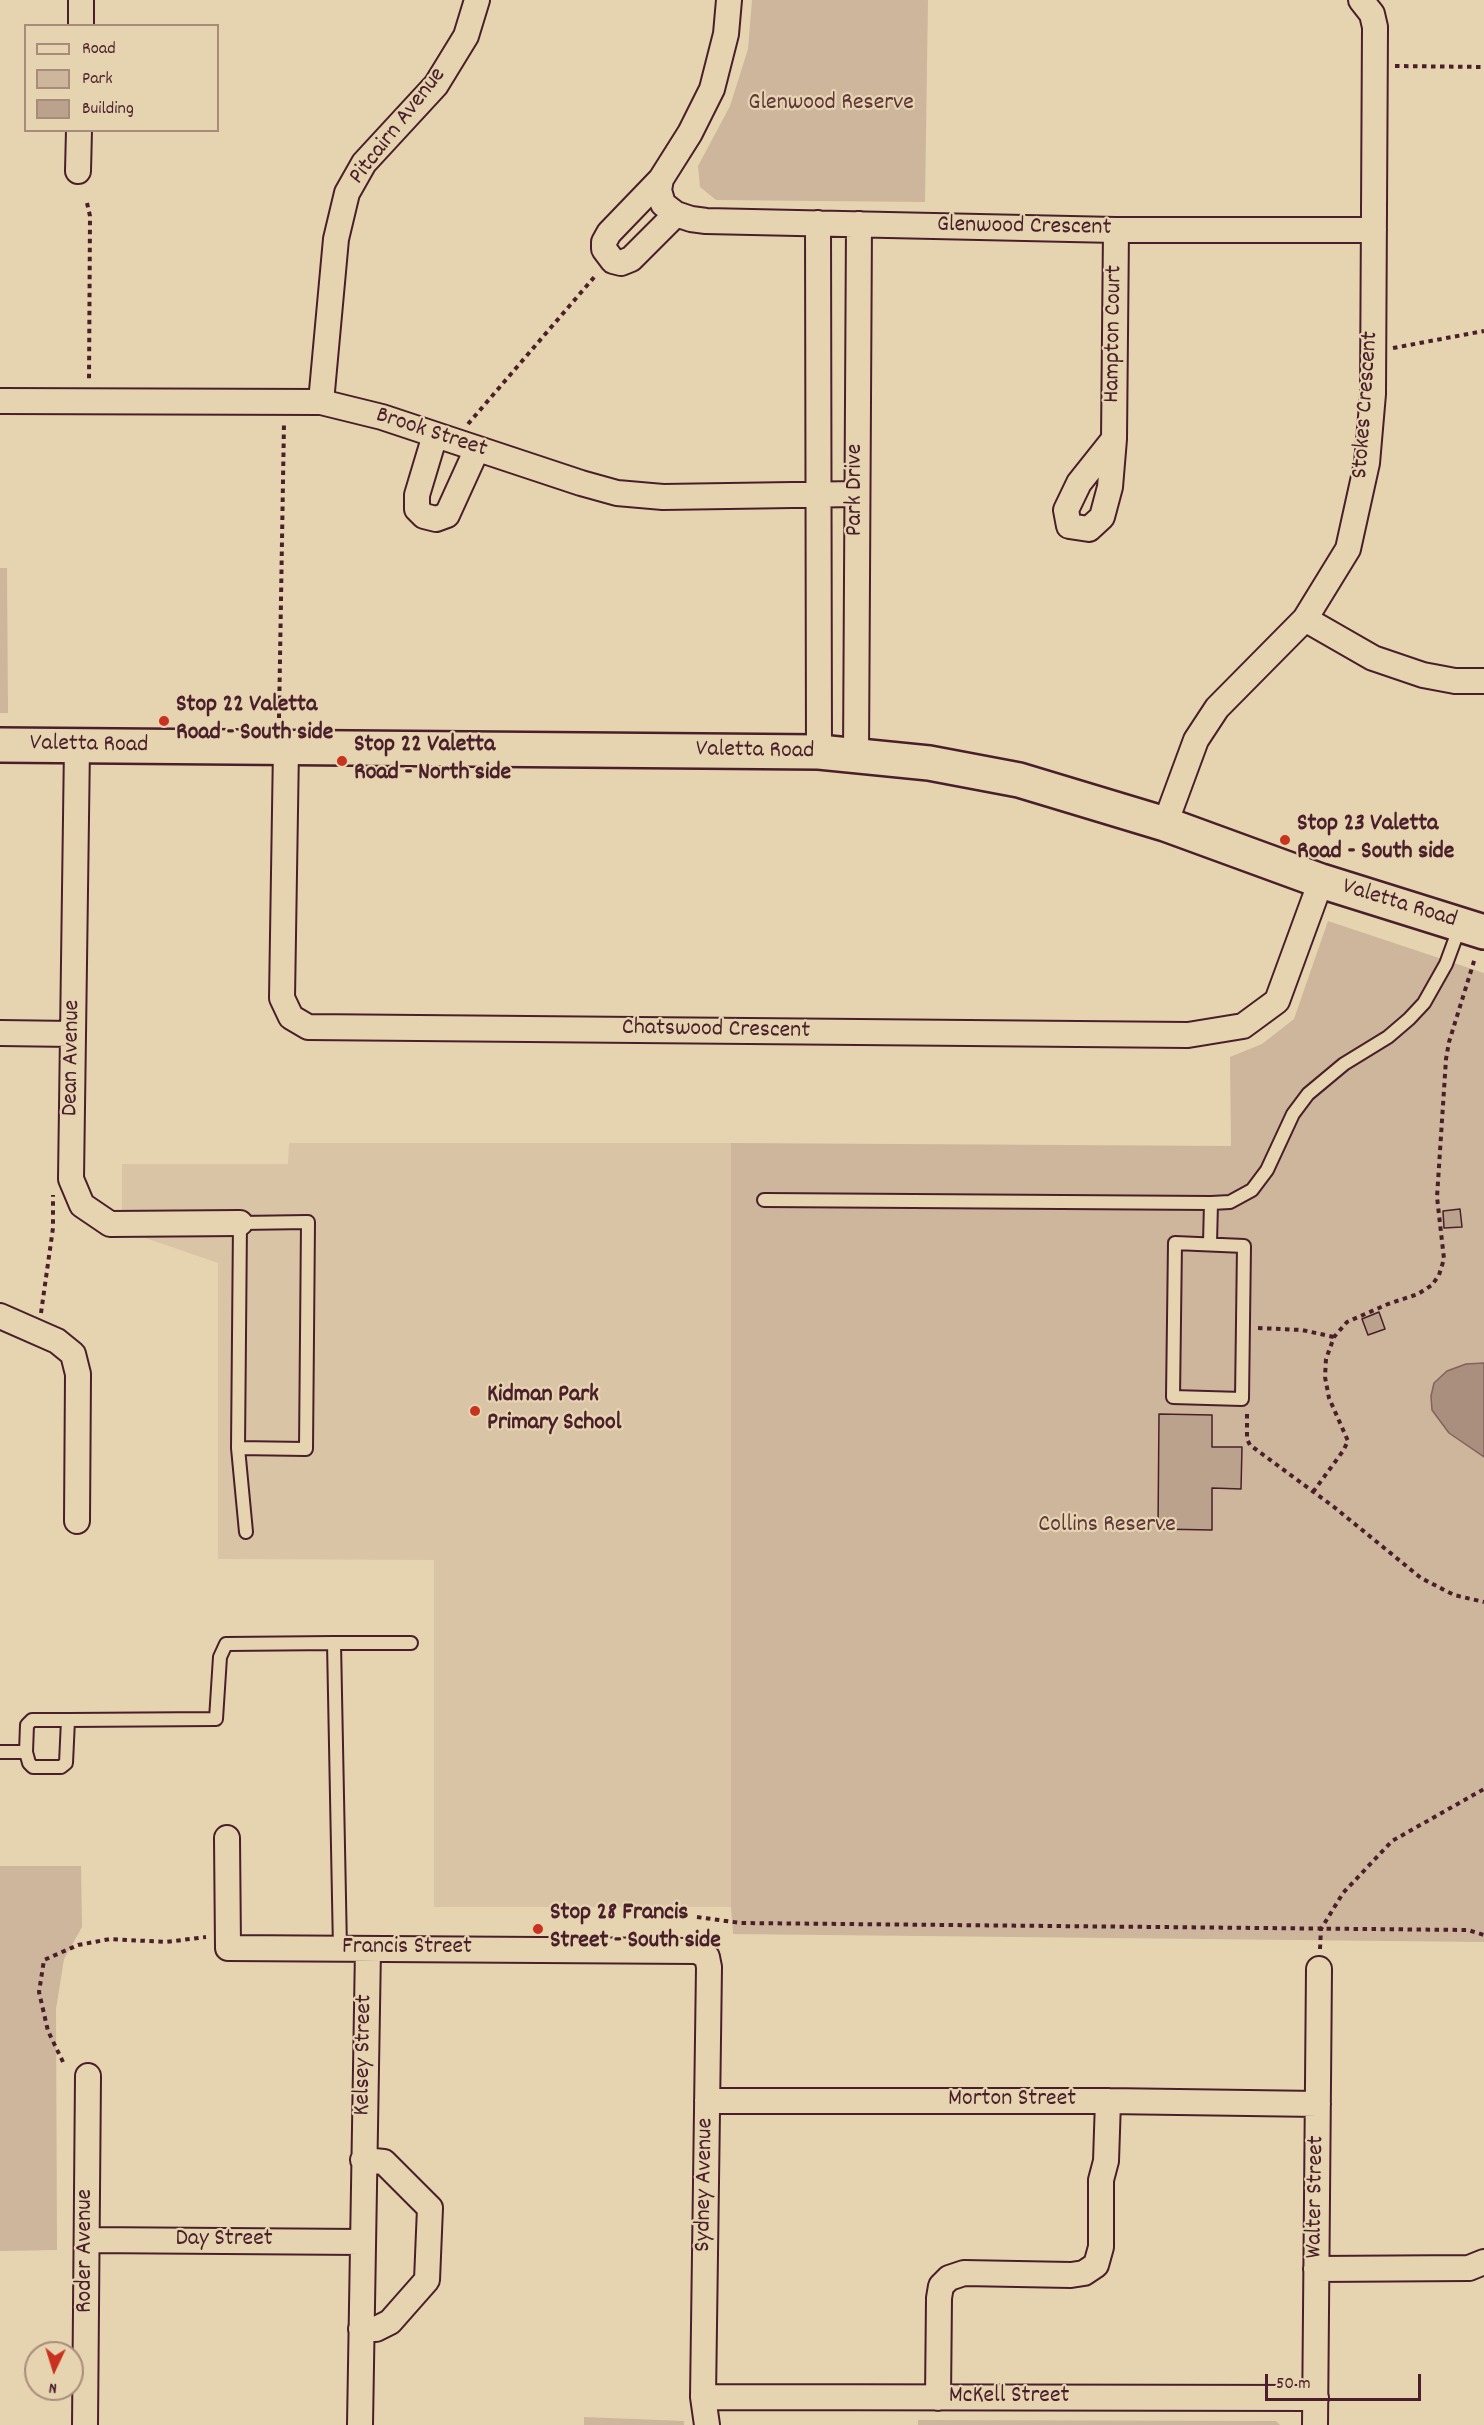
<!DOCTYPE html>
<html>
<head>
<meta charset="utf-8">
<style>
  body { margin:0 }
  #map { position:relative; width:1484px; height:2425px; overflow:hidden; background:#e6d4b1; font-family:Dekko,sans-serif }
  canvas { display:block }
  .legend { position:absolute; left:24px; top:24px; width:195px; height:108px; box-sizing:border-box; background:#e6d4b1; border:2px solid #a88c7b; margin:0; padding:8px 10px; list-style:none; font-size:18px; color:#4a1f2b }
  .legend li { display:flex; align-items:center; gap:12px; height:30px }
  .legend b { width:30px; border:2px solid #a88c7b }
  .north { position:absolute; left:24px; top:2341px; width:60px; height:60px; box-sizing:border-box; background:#e6d4b1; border:2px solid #a88c7b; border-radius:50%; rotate:184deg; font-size:16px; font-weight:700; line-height:24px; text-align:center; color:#4a1f2b }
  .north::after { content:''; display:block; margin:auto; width:21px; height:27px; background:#c8321e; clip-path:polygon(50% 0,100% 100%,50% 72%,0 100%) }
  .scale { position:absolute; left:1265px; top:2374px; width:156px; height:27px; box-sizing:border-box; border:3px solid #4a1f2b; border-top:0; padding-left:8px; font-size:18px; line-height:21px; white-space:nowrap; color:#4a1f2b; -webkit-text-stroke:4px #e6d4b1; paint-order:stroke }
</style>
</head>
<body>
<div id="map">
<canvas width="1484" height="2425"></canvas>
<ul class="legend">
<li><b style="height:8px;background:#e6d4b1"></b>Road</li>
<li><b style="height:16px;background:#cdb69b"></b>Park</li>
<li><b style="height:16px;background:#baa28c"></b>Building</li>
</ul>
<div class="north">N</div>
<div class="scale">50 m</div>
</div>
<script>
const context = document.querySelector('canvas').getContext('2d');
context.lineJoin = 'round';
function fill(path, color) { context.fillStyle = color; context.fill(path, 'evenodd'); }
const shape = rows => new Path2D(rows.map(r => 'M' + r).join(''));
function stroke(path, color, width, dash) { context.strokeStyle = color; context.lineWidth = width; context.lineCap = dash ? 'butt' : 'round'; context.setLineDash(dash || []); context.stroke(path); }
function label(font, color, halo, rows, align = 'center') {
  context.font = font + ' Dekko,sans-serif'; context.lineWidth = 4.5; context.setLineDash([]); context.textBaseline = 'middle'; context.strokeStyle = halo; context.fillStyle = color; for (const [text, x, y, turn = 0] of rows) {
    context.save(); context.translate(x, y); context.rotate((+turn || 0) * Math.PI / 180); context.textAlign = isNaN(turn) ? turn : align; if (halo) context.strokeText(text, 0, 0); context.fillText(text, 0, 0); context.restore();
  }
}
fill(shape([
  [289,1143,731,1143,731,1907,434,1907,434,1560,218,1559,218,1263,122,1230,122,1164,288,1164]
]), '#d9c5a6');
fill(shape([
  [752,0,928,0,925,202,716,200,700,187,698,166,730,106,748,49],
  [0,568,7,568,8,713,0,713],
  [1328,921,1484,973,1484,1942,733,1934,731,1907,731,1143,1231,1146,1230,1057,1262,1044,1294,1019],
  [0,1866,81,1866,82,1927,64,1959,56,2009,57,2250,0,2251],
  [584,2417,684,2421,684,2425,584,2425],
  [918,2420,1276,2421,1280,2425,918,2425]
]), '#cdb69b');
const water = shape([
  [1484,1363,1484,1457,1449,1433,1432,1410,1431,1396,1434,1383,1447,1371,1466,1364,1484,1363]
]);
fill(water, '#aa8f7e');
stroke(water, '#84625d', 1.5);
const building = shape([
  [1460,1209,1462,1227,1444,1228,1443,1211,1460,1209],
  [1379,1312,1385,1329,1368,1335,1362,1319,1379,1312],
  [1159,1414,1212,1415,1212,1447,1242,1447,1241,1489,1212,1488,1212,1530,1158,1529,1159,1414]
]);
fill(building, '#baa28c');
stroke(building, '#4a1f2b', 1.5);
const lane = shape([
  [764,1200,1211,1203,1230,1202,1252,1190,1267,1170,1293,1114,1308,1094,1344,1064,1388,1037,1409,1019,1424,1003,1446,964,1460,926],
  [1175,1243,1244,1246,1242,1399,1173,1397,1175,1243],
  [1210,1243,1211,1203],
  [238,1448,306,1449,308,1222,240,1223,238,1448,246,1532],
  [334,1643,411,1643],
  [0,1752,26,1752,29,1763,33,1767,61,1767,66,1763,68,1720,216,1719,220,1657,226,1644,334,1643,340,1949],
  [26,1752,27,1725,32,1720,68,1720]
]);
const street = shape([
  [729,0,726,34,712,89,690,133,661,179,659,190,663,204,676,214,691,219,706,221,1116,230,1374,230],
  [81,26,81,0],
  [78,171,79,130],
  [661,179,609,233,604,242,604,249,613,261,621,263,631,259,676,214],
  [818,223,819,752],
  [0,401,321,402,382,417,581,483,617,493,663,497,857,494],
  [321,402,336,239,347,193,364,163,436,85,466,36,477,0],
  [435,435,417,495,417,509,424,516,436,519,447,515,477,449],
  [1114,439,1079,483,1066,510,1069,526,1089,529,1102,517,1110,487,1114,439,1116,230],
  [1305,619,1373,658,1423,675,1455,681,1484,681],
  [77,746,71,1179,82,1205,110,1224,240,1223],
  [286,748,282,998,291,1017,308,1027,1188,1035,1243,1026,1277,1001,1321,881],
  [856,756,859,224],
  [1165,824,1196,740,1217,708,1305,619,1348,549,1367,463,1373,394,1375,27,1372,14,1361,0],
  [0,1033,73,1034],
  [0,1316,57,1341,73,1354,78,1374,77,1521],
  [227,1838,228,1948,697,1951,707,1957,709,1967,703,2397,707,2425],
  [707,2101,1108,2101,1318,2104],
  [87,2240,362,2242],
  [1316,2269,1469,2268,1484,2262],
  [361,2329,376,2329,390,2322,427,2280,430,2208,384,2162,363,2160],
  [703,2397,1316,2398],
  [938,2398,939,2298,941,2286,949,2278,964,2273,1071,2275,1084,2273,1096,2265,1101,2247,1101,2180,1106,2161,1108,2101],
  [85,2425,88,2076],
  [360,2425,368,1949],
  [1315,2425,1319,1969]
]);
const secondary = shape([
  [0,745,819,752,929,763,1019,780,1165,824,1321,881,1484,932]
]);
stroke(lane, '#4a1f2b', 16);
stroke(street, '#4a1f2b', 28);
stroke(secondary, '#4a1f2b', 38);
stroke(shape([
  [1395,66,1484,67],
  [87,203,90,216,89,382],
  [1393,348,1484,331],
  [468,424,596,275],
  [279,718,284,422],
  [41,1313,53,1228,53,1195],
  [1258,1328,1302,1330,1334,1337],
  [1247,1414,1247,1439,1250,1445,1334,1507,1421,1578,1454,1595,1484,1602],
  [1313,1492,1343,1451,1348,1441,1329,1398,1325,1377,1326,1359,1334,1337,1347,1322,1388,1304,1418,1294,1432,1285,1439,1275,1444,1259,1437,1197,1446,1059,1449,1042,1475,958],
  [697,1917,741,1923,1468,1930,1484,1935],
  [1320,1949,1321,1929,1343,1893,1392,1841,1484,1789],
  [63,2062,48,2031,39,1992,44,1960,78,1945,110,1939,166,1942,206,1937]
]), '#4a1f2b', 4, [4.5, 4.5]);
stroke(lane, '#e6d4b1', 12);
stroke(street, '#e6d4b1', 24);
stroke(secondary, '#e6d4b1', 33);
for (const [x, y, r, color] of [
  [164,721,6,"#c8321e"],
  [342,761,6,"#c8321e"],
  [1285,840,6,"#c8321e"],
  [475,1411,6,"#c8321e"],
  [538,1929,6,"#c8321e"]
]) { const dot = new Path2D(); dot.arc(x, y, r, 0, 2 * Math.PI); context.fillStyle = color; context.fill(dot); stroke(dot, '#e6d4b1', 2); }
label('24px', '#5e363c', '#e6d4b1', [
  ["Glenwood Reserve",831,105],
  ["Collins Reserve",1107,1527]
]);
label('24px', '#4a1f2b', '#e6d4b1', [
  ["Pitcairn Avenue",399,127,-52],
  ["Glenwood Crescent",1024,228,1],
  ["Hampton Court",1115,334,-89],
  ["Stokes Crescent",1367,405,-86],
  ["Brook Street",431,434,18],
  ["Park Drive",857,490,-90],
  ["Valetta Road",89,746,1],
  ["Valetta Road",755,752,1],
  ["Valetta Road",1399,905,17],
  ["Chatswood Crescent",716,1031,1],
  ["Dean Avenue",73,1058,-89],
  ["Francis Street",407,1949],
  ["Kelsey Street",365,2055,-89],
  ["Morton Street",1012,2101],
  ["Sydney Avenue",706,2185,-89],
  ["Walter Street",1317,2197,-89],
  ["Day Street",224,2241],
  ["Roder Avenue",87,2251,-90],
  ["McKell Street",1009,2398]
]);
label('bold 24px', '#4a1f2b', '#e6d4b1', [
  ["Stop 22 Valetta",176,707],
  ["Road - South side",176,735],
  ["Stop 22 Valetta",354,747],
  ["Road - North side",354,775],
  ["Stop 23 Valetta",1297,826],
  ["Road - South side",1297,854],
  ["Kidman Park",487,1397],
  ["Primary School",487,1425],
  ["Stop 28 Francis",550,1915],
  ["Street - South side",550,1943]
], 'left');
</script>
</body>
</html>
